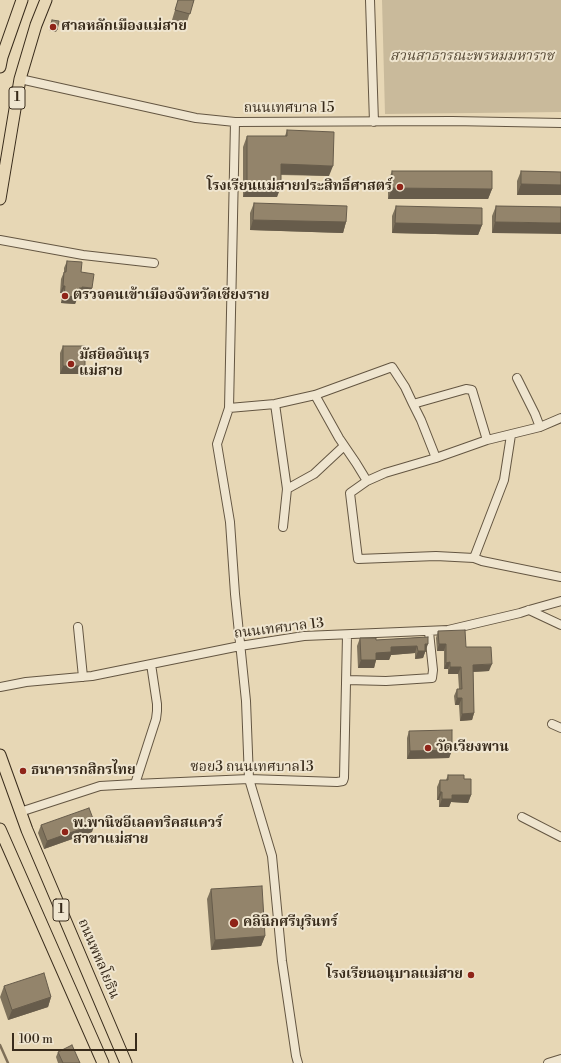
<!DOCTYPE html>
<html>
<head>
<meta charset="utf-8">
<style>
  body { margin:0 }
  #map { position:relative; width:561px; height:1063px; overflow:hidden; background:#e7d7b5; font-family:"Libre Bodoni",serif }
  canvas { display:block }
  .scale { position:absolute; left:12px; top:1033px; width:125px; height:18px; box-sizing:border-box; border:2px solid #382b1b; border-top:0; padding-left:5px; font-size:12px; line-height:14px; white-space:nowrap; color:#382b1b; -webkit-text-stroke:3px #efe5cf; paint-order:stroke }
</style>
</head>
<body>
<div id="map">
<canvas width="561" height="1063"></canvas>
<div class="scale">100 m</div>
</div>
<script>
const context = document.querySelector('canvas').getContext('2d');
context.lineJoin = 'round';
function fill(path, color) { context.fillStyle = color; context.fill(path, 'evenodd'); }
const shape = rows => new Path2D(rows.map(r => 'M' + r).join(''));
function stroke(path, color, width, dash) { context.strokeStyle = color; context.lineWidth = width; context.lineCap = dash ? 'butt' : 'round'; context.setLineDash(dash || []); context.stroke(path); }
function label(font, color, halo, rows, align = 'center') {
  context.font = font + ' "Libre Bodoni","Noto Serif Thai",serif'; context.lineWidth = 4; context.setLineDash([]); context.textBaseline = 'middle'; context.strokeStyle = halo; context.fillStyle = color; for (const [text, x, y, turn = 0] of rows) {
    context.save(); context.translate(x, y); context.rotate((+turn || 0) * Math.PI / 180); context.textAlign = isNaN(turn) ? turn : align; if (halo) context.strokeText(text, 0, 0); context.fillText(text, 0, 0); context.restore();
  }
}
fill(shape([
  [382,0,561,0,561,112,385,114]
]), '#c9ba9b');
stroke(shape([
  [0,1045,8,1063]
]), '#7e6f58', 2.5);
const minor = shape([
  [370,0,374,122],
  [20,79,196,118,235,122,452,121,561,123],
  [235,122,229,408,217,444,230,522,235,594,246,701,249,779,272,856,282,961,296,1056,298,1063],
  [0,240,83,255,154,263],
  [517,378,535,414,540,427],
  [315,395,339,438,356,463,367,481],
  [275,404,287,489,283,527],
  [413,404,466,389,472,390,487,440],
  [229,408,275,404,315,395,392,367,405,387,413,404,421,420,436,458],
  [561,418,540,427,487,440,436,458,385,473,367,481,350,493,358,559,436,556,474,558,482,561,561,577],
  [287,489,314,474,344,446],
  [474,558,504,480,511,435],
  [529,610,561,625],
  [78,627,83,677],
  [347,680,386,681,432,678,433,670,429,632],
  [0,687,26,682,92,676,240,646,304,636,448,630,520,613,529,610,561,601],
  [552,724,561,728],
  [135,784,156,719,157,711,157,704,151,664],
  [20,812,100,786,135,784,249,779,337,782,343,781,344,778,347,635],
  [522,817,561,837],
  [548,1063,561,1059]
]);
const major = shape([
  [0,67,2,57,22,0],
  [0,199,20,79,36,25,46,0],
  [0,755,27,830,126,1063],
  [0,829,103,1063]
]);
stroke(minor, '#645642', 10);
stroke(major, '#382b1b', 13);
stroke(minor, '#efe5cf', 8);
stroke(major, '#e7d7b5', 11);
fill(shape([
  [178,0,194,0,186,25,172,20],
  [51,22,57,30,56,32,49,30],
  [287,130,329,176,281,175,277,197,243,197,243,147,247,136,285,136],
  [392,171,492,189,488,199,388,199,388,181],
  [521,171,561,172,561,195,517,195,517,181],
  [254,203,346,222,343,233,250,230,250,213],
  [396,206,482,225,478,235,392,233,392,216],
  [496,206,561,207,492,233,492,216],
  [67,261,81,272,90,296,79,294,78,295,75,304,61,303,62,293,60,293,61,279,64,272,64,268],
  [63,346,82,374,60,374,60,353],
  [438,631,466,647,489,671,473,672,474,713,472,720,460,721,459,705,455,705,454,696,457,689,459,689,458,674,448,674,448,669,444,669,444,651,437,651,436,638],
  [428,637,426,652,425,652,423,658,415,659,415,653,391,655,389,660,376,660,374,668,358,668,357,646,360,638,376,640],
  [409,731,452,750,449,758,407,759,407,738],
  [448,775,464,779,471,795,468,803,451,802,449,807,439,807,439,800,437,800,437,787,440,780,446,780],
  [41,825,92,832,44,849,38,833],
  [211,889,265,936,261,946,211,950,207,899],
  [4,986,51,997,48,1007,8,1020,0,997],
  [58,1052,80,1063,58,1063,56,1057]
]), '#7e725c');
fill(shape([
  [281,164,333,166,329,176,277,174],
  [521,184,561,185,561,195,517,195],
  [247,187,281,187,277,197,243,197],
  [392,188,492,189,488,199,388,199],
  [253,220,346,222,343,233,250,230],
  [495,222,561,223,561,234,492,233],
  [395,223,482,225,478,235,392,233],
  [63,286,65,286,62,293,60,293],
  [82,287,92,288,90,296,79,294,79,295,76,295,79,288],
  [64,296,78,297,75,304,61,303],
  [63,366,85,366,82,374,60,374],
  [425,644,428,644,423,658,415,659,418,651],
  [439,644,446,644,444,651,437,651],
  [417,646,415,653,391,655,389,660,376,660,374,668,358,668,361,660,376,653,391,647],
  [450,662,448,669,444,669,446,663],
  [492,664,489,671,470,672,473,665],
  [450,667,461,667,458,674,448,674],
  [457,698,462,698,459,705,455,705],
  [474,713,472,720,460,721,462,714],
  [452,750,449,758,407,759,410,751],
  [440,792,442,792,439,800,437,800],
  [452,795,471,795,468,803,451,802,449,807,439,807,442,799],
  [95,824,92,832,44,849,47,841],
  [265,936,261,946,211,950,215,940],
  [51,997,48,1007,8,1020,12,1010]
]), '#675c4b');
const building = shape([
  [178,0,194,0,190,14,175,10,178,0],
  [52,20,59,21,57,30,50,28,52,20],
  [287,130,334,132,333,166,281,164,281,187,247,187,247,136,287,136,287,130],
  [392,171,492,171,492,189,392,188,392,171],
  [521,171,561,172,561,185,521,184,521,171],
  [254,203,347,206,346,222,253,220,254,203],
  [396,206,482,208,482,225,395,223,396,206],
  [496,206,561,207,561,223,495,222,496,206],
  [67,261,82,262,81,272,94,274,92,288,82,287,82,288,79,288,78,297,64,296,65,286,63,286,64,272,66,272,67,261],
  [63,346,85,346,85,366,63,366,63,346],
  [465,630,466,647,491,647,492,664,473,665,474,713,462,714,462,698,457,698,457,689,462,689,461,667,450,667,450,662,446,663,446,644,439,644,438,631,465,630],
  [428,637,428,644,425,644,425,651,418,651,417,646,391,647,391,652,376,653,376,660,361,660,360,638,376,638,376,640,428,637],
  [452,730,452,750,410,751,409,731,452,730],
  [448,775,464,775,464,779,471,779,471,795,452,795,452,799,442,799,442,792,440,792,440,780,448,780,448,775],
  [89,808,95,824,47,841,41,825,89,808],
  [262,886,265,936,215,940,211,889,262,886],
  [44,973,51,997,12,1010,4,986,44,973],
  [72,1045,80,1063,63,1063,58,1052,72,1045]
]);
fill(building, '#93846b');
stroke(building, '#675c4b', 1);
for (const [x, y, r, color] of [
  [53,27,4,"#8f2418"],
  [400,187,4,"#8f2418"],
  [65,296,4,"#8f2418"],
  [71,364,4,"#8f2418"],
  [428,748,4,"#8f2418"],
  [23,771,4,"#8f2418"],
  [65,832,4,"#8f2418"],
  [234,923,5,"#8f2418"],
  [471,975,4,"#8f2418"]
]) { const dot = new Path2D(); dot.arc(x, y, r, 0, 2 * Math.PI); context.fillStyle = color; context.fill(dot); stroke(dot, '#efe5cf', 1.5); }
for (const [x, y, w] of [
  [17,98,16],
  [61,910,16]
]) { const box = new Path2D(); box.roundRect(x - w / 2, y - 11, w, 22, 3); context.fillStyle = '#efe5cf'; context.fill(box); stroke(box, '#382b1b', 1); }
label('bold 13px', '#382b1b', null, [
  ["1",17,98],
  ["1",61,910]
]);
label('bold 14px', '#382b1b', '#efe5cf', [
  ["ศาลหลักเมืองแม่สาย",61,27],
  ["โรงเรียนแม่สายประสิทธิ์ศาสตร์",392,187,"right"],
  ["ตรวจคนเข้าเมืองจังหวัดเชียงราย",73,296],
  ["มัสยิดอันนุร",79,356],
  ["แม่สาย",79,372],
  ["วัดเวียงพาน",436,748],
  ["ธนาคารกสิกรไทย",31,771],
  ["พ.พานิชอีเลคทริคสแควร์",73,824],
  ["สาขาแม่สาย",73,840],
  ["คลินิกศรีบุรินทร์",243,923],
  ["โรงเรียนอนุบาลแม่สาย",463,975,"right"]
], 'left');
label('italic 14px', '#554835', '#efe5cf', [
  ["สวนสาธารณะพรหมมหาราช",472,57]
]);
label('14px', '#382b1b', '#efe5cf', [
  ["ถนนเทศบาล 15",289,109],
  ["ถนนเทศบาล 13",279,629,-7],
  ["ซอย3 ถนนเทศบาล13",252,768],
  ["ถนนพหลโยธิน",98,959,67]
]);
</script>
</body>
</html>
